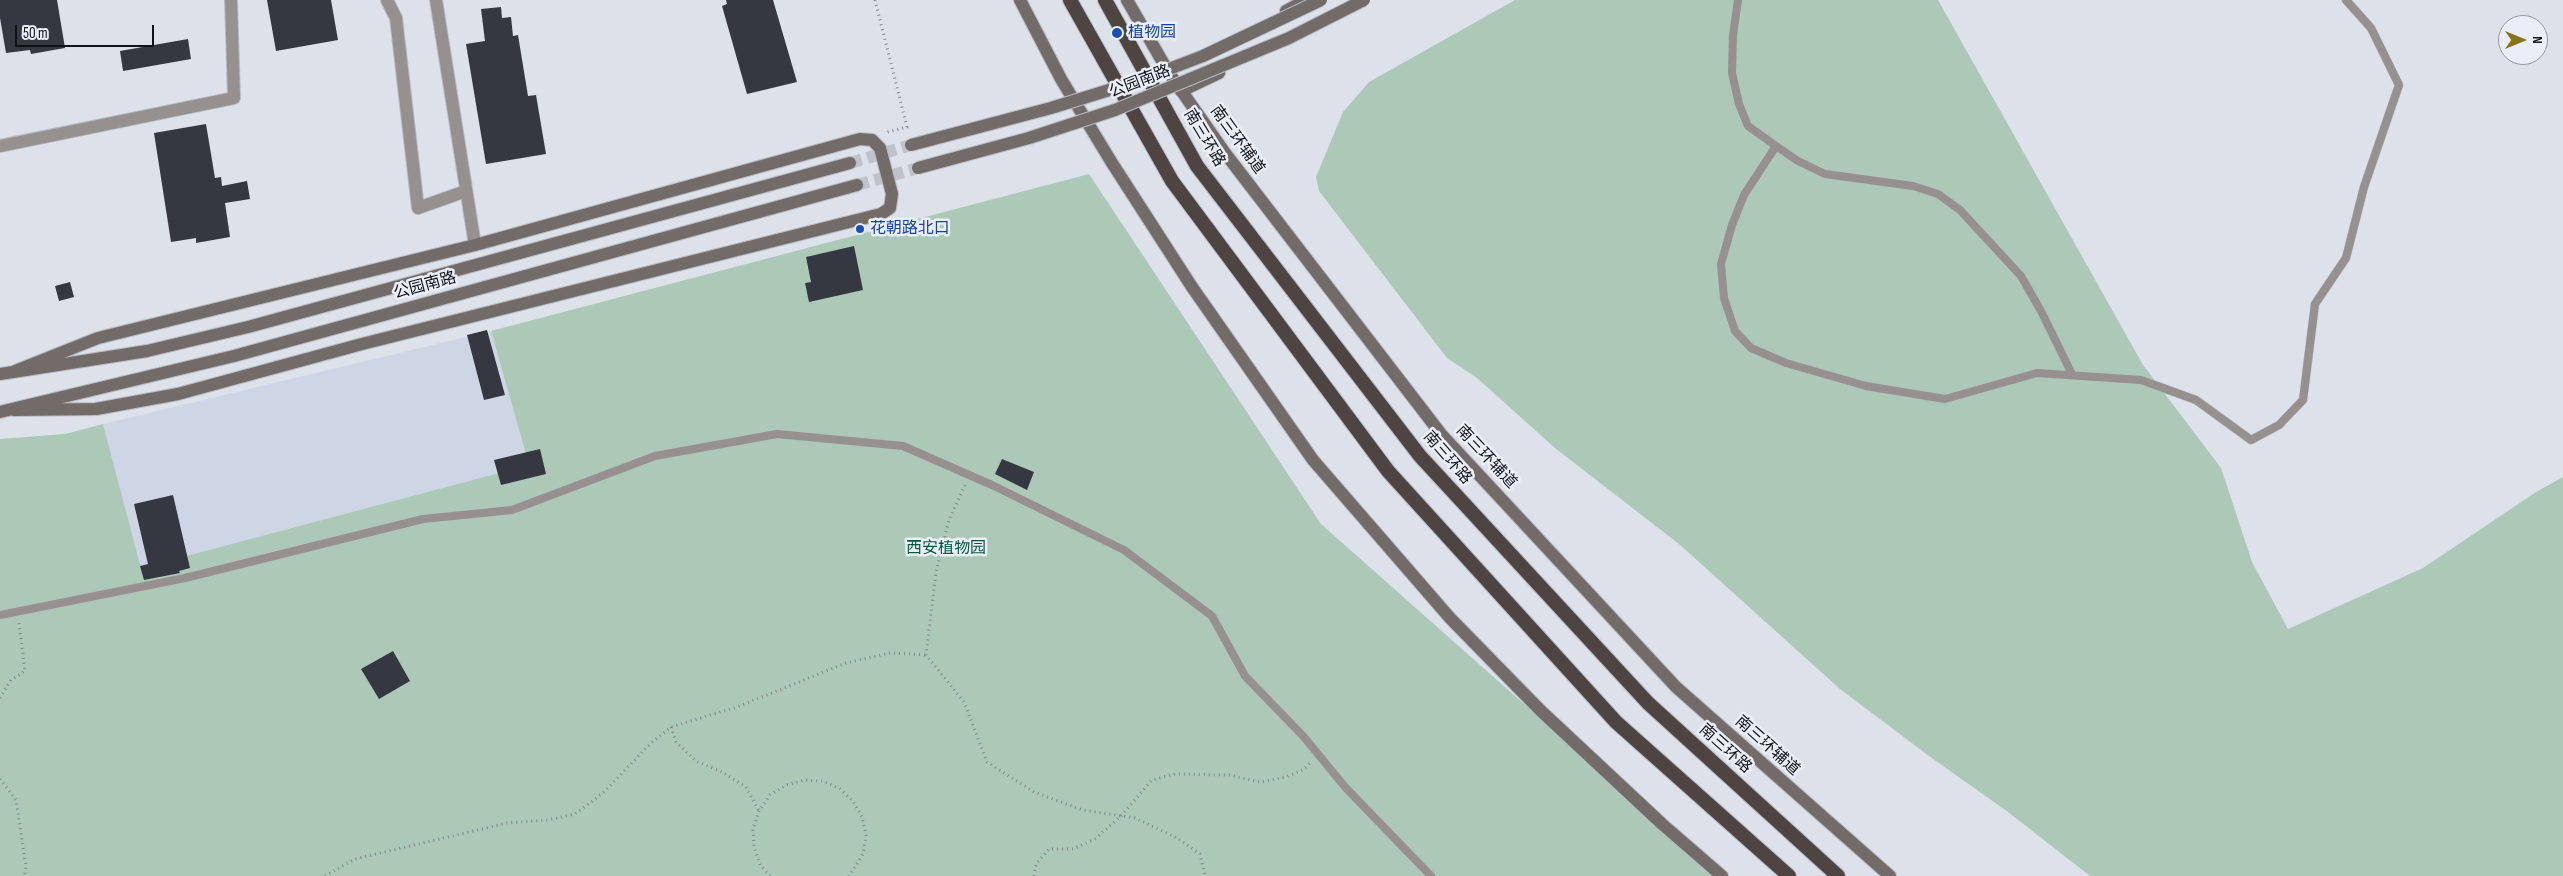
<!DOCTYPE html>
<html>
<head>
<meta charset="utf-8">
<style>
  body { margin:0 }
  #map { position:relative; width:2563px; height:876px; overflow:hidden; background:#dce1ea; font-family:"Sofia Sans Condensed",sans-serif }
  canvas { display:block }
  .north { position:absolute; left:2498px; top:15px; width:50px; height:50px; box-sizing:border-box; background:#eaeef8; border:1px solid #93969d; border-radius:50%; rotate:90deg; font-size:14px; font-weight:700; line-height:20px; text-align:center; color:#111215 }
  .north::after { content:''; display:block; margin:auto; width:18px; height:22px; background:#887316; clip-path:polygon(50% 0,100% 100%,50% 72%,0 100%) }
  .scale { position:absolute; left:15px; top:25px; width:139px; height:22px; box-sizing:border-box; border:2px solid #111215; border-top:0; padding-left:6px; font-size:15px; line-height:18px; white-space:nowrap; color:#111215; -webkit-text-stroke:4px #eaeef8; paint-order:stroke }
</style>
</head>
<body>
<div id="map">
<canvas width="2563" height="876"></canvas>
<div class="north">N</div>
<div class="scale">50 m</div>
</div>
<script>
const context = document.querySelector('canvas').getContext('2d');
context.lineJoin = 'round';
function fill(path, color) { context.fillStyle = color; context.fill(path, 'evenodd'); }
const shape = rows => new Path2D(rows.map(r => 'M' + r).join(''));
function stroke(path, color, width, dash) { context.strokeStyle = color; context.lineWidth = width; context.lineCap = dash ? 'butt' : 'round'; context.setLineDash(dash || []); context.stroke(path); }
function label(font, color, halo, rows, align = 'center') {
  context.font = font + ' "Sofia Sans Condensed","Noto Sans SC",sans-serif'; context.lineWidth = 5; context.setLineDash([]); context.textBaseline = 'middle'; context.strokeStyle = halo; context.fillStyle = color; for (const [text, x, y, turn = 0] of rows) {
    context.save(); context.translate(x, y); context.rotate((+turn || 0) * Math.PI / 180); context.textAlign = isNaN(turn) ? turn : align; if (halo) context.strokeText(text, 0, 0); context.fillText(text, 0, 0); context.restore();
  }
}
fill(shape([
  [491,331,529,465,141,568,103,424]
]), '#ced6e6');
fill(shape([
  [1515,0,1938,0,2143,365,2221,468,2252,562,2288,629,2423,568,2536,492,2563,477,2563,876,2090,876,2008,812,1929,756,1840,689,1679,544,1555,448,1477,378,1447,358,1319,191,1316,177,1343,112,1369,82],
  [1089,174,1321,524,1718,876,0,876,0,439,65,434,103,424,141,568,529,465,491,331]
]), '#acc9b8');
fill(shape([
  [0,0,57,0,65,48,31,54,30,50,6,53,0,18],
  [267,0,331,0,338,40,276,51],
  [726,0,773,0,797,82,747,94,722,6,727,4],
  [501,7,502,18,511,17,513,36,518,35,528,96,536,95,546,154,486,164,466,44,485,41,481,9],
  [188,39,191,59,123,71,120,51],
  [206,124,215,178,221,177,222,186,247,181,250,199,225,203,230,237,196,243,196,238,171,242,154,133],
  [854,246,863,290,809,302,805,283,811,282,806,257],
  [70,282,74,297,59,301,55,286],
  [487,330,505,395,484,400,467,335],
  [540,449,546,474,501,485,494,460],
  [1002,459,1034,472,1027,490,995,474],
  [173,495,190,568,179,571,180,573,144,580,140,566,148,564,134,504],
  [393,651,410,681,379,699,361,669]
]), '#353840');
stroke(shape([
  [850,163,911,145],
  [857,185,918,168]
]), '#bec2ca', 12, [12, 6]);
const service = shape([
  [1738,0,1733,35,1732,73,1739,104,1748,126,1776,146,1744,195,1732,225,1721,264,1724,298,1735,331,1751,348,1786,363,1866,386,1945,399,2037,373,2141,380,2196,400,2251,440,2279,425,2303,400,2315,304,2346,258,2364,187,2399,85,2371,28,2346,0],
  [1776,146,1798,161,1825,174,1913,186,1938,194,1960,210,2021,276,2041,311,2072,374],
  [0,615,185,578,423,519,512,510,655,456,777,434,903,446,992,485,1124,550,1212,616,1245,676,1304,737,1345,787,1431,876]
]);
const minor = shape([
  [387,0,396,18,418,208,466,191],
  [436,0,475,245],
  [0,146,234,98,231,0]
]);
const secondary = shape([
  [1020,0,1061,79,1112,163,1192,287,1313,460,1450,618,1540,710,1662,824,1722,876],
  [1127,0,1169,73,1225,153,1441,434,1676,687,1890,876],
  [1286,11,1306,0],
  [1181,91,1219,73],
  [0,374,147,351,248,327,850,163],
  [14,410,96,409,178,394,362,344,881,214,890,208,892,194,880,148,872,140,860,139,475,245,98,338,15,371],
  [0,412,234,356,857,185]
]);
const trunk = shape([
  [1070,0,1172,181,1388,471,1616,722,1789,876],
  [1105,0,1197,166,1420,456,1648,703,1838,876]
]);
stroke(service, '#b7bcc4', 9);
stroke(minor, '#b7bcc4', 14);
stroke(secondary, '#b7bcc4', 14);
stroke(trunk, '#b7bcc4', 16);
stroke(shape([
  [875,0,907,127,884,133],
  [965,485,949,520,936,572,926,655,964,702,987,762,1034,792,1083,810,1135,818,1177,838,1200,854,1205,876],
  [0,698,11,680,25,671,19,622],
  [671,727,676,742,696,761,722,772,746,787,759,811],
  [0,779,16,800,26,866,24,876],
  [325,876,355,859,507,823,548,820,575,814,603,793,651,743,671,727,737,707,846,663,890,653,926,655],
  [770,876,760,865,754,847,753,829,759,811,770,795,786,785,804,780,823,781,840,789,853,801,862,817,866,835,863,854,849,876],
  [1034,876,1036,864,1049,849,1073,849,1095,839,1121,816,1152,780,1175,774,1229,775,1260,782,1286,777,1303,770,1311,762]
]), '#82858b', 3, [1, 4]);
stroke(service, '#96918f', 8);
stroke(minor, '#96918f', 12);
stroke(secondary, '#726b68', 12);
stroke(trunk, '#4e4542', 14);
const secondaryBridge = shape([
  [911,145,1051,108,1135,82,1203,56,1321,0],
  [918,168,1029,138,1115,110,1289,38,1364,0]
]);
stroke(secondaryBridge, '#b7bcc4', 14, []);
stroke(secondaryBridge, '#726b68', 12);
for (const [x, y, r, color] of [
  [1117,33,6,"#1a4fb4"],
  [860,229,5,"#1a4fb4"]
]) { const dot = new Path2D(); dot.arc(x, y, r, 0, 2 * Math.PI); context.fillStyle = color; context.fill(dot); stroke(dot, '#eaeef8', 2); }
label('16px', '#164399', '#eaeef8', [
  ["植物园",1128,33],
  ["花朝路北口",870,229]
], 'left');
label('16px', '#111215', '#eaeef8', [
  ["公园南路",1140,82,-21],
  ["南三环路",1204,138,59],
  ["南三环辅道",1237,140,54],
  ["公园南路",425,286,-15],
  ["南三环辅道",1486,457,47],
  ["南三环路",1447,458,49],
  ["南三环辅道",1767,746,42],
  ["南三环路",1725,749,42]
]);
label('16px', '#075a38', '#eaeef8', [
  ["西安植物园",946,549]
]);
</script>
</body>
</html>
